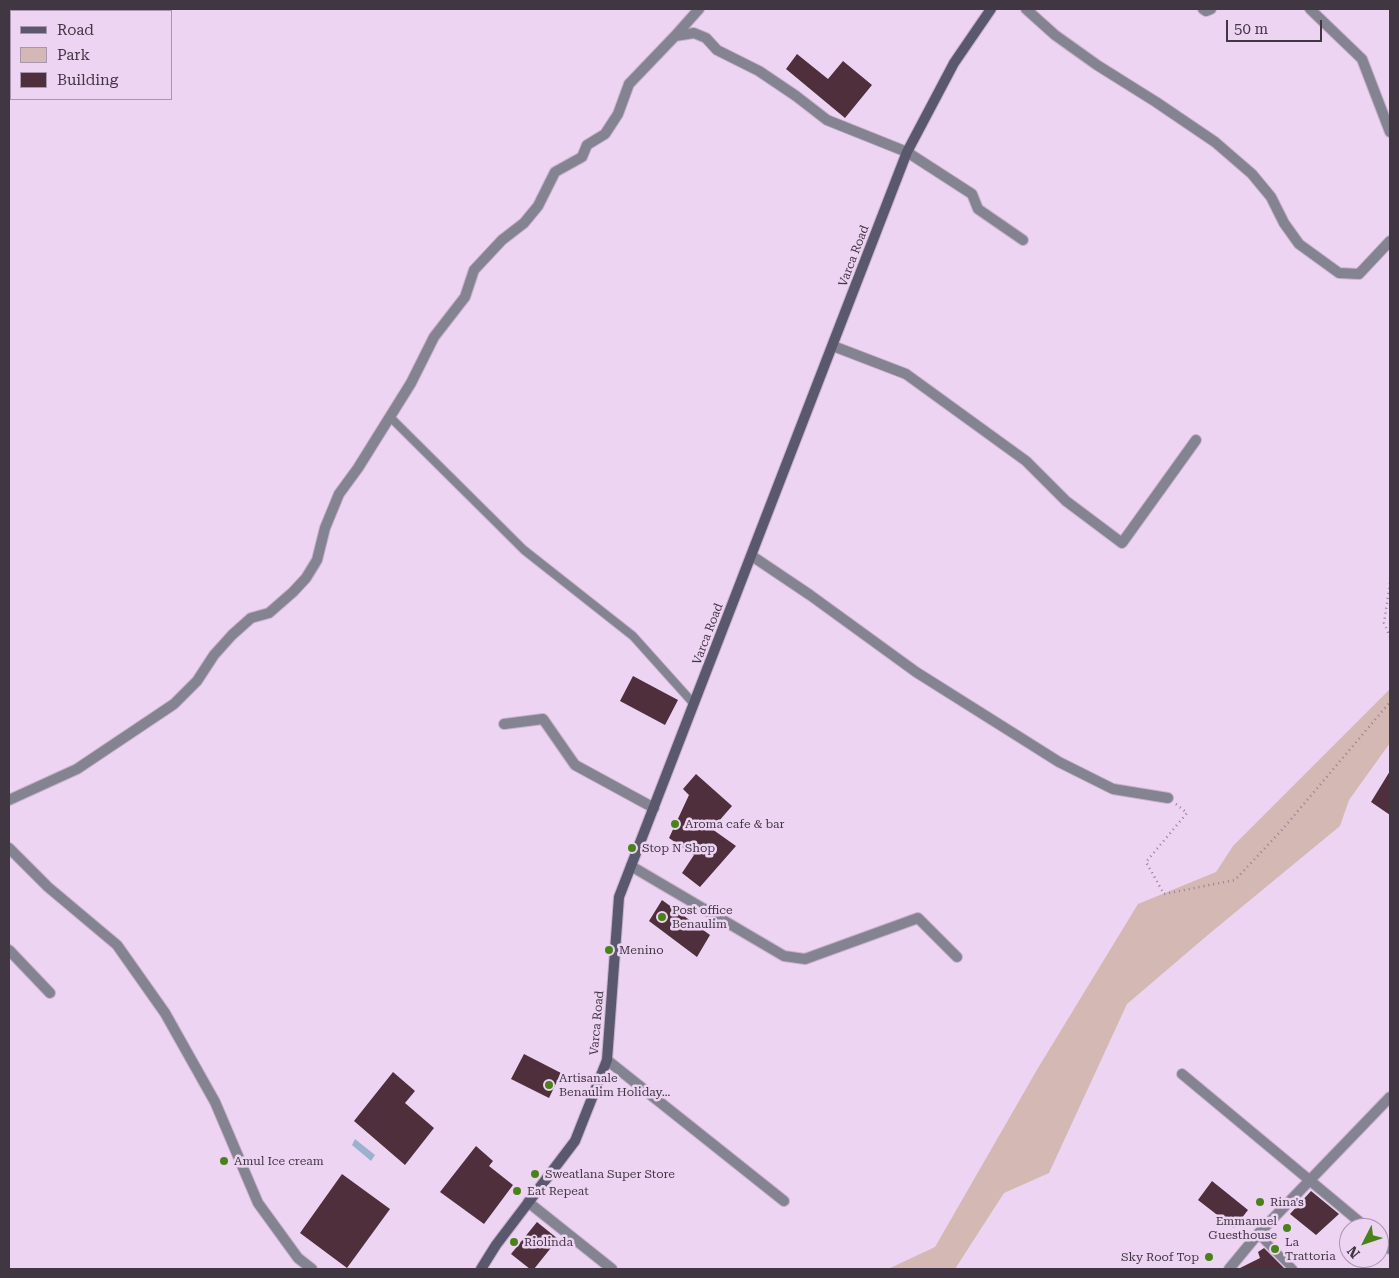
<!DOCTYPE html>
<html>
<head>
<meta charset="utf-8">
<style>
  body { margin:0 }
  #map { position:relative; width:1399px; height:1278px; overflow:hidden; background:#eed4f3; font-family:"Roboto Serif",serif }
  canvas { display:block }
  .frame { position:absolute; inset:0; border:10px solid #413743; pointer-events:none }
  .legend { position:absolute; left:10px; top:10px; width:162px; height:90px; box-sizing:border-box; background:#eed4f3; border:1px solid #a995ad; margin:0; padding:6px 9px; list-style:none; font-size:15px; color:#413743 }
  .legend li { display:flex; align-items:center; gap:10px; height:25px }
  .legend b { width:25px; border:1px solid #a995ad }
  .north { position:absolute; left:1339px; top:1218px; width:50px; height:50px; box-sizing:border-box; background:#eed4f3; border:1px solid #a995ad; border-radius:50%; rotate:229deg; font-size:14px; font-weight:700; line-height:20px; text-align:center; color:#413743 }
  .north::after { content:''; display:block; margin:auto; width:18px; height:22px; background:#4a821a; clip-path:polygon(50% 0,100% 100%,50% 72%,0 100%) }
  .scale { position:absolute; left:1226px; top:20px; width:96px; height:22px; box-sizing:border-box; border:2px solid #413743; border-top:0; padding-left:6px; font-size:15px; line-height:18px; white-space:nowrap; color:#413743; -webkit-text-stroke:4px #eed4f3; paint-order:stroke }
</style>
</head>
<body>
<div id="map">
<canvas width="1399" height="1278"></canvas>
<div class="frame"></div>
<ul class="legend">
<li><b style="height:6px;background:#59586c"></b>Road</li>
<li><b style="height:14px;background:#d4b8b3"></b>Park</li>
<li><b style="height:14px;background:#4f2f3b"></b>Building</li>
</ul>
<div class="north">N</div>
<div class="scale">50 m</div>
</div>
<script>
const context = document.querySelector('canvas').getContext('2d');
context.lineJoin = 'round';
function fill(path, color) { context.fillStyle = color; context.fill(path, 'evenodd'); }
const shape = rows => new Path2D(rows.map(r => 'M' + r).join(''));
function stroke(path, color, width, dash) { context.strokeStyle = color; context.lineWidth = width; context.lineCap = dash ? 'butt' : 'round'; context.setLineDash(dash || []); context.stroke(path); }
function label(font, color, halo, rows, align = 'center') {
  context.font = font + ' "Roboto Serif",serif'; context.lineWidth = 5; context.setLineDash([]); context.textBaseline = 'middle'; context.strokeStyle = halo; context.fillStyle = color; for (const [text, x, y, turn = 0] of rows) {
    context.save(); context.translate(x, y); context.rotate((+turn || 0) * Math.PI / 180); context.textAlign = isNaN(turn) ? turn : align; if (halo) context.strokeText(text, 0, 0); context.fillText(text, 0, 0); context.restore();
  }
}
fill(shape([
  [1390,689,1390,743,1349,800,1340,826,1209,934,1127,1004,1049,1173,1004,1193,955,1269,888,1269,935,1247,1038,1068,1138,904,1216,872,1233,846]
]), '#d4b8b3');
fill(shape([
  [355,1139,375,1155,371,1161,352,1145]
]), '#9ab2cd');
fill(shape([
  [797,54,828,79,843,61,872,85,845,118,786,69],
  [633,676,678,700,665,725,620,701],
  [1390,771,1390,815,1371,802],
  [696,774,732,806,712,829,736,846,700,887,682,873,694,855,669,838,689,795,683,789],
  [662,900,710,935,697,957,649,921],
  [524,1054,561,1073,549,1098,511,1079],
  [393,1072,415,1091,405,1103,434,1128,405,1165,354,1121],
  [476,1146,493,1161,489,1166,513,1185,484,1224,440,1192],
  [342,1174,390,1209,347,1268,300,1233],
  [1212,1181,1248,1210,1234,1228,1198,1200],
  [1311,1191,1339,1214,1316,1235,1290,1214],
  [537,1222,558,1239,534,1269,530,1269,511,1254],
  [1264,1248,1285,1269,1238,1269,1260,1258,1258,1252]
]), '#4f2f3b');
const service = shape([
  [390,417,524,550,633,636,694,704],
  [1258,1234,1293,1269]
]);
const minor = shape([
  [1026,9,1055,35,1097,65,1156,102,1215,142,1252,174,1271,197,1284,223,1299,244,1339,273,1359,274,1390,241],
  [1203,9,1206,11,1211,9],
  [1310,9,1362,59,1390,132],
  [675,36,699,9],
  [833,346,906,374,1026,461,1066,501,1122,543,1196,440],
  [752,556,810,595,916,672,1059,762,1113,789,1168,798],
  [504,724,543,719,575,765,654,808],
  [9,800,77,769,174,704,197,681,214,655,232,635,251,618,269,613,293,592,306,578,317,560,325,528,339,494,358,468,411,383,434,337,465,297,474,270,502,240,524,223,538,206,555,172,582,157,587,145,605,134,618,114,629,84,675,36,694,33,706,38,717,50,759,71,796,96,827,120,907,152,972,194,978,209,1023,240],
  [631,866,784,956,805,959,918,918,957,957],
  [9,950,50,993],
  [607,1060,784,1201],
  [1182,1074,1367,1228],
  [528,1202,612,1269],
  [1379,1239,1390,1249]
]);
const tertiary = shape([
  [9,848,48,887,117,945,165,1013,215,1102,258,1203,298,1258,312,1269],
  [1229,1269,1258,1234,1390,1097]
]);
const secondary = shape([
  [481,1269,496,1245,575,1141,607,1060,619,897,907,152,954,63,991,9]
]);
stroke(service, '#c8b1cc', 10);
stroke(minor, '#c8b1cc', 12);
stroke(tertiary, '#c8b1cc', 12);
stroke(secondary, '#c8b1cc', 12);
stroke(shape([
  [1390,583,1384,623,1390,637],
  [1176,804,1187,813,1146,862,1164,894,1235,880,1281,831,1390,702]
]), '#938196', 2.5, [1, 4]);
stroke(service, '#838391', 8);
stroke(minor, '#838391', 10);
stroke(tertiary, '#838391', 10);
stroke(secondary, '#59586c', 10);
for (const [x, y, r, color] of [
  [675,824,5,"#4a821a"],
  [632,848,5,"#4a821a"],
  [662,917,5,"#4a821a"],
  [609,950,5,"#4a821a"],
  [549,1085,5,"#4a821a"],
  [224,1161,5,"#4a821a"],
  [535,1174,5,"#4a821a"],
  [517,1191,5,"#4a821a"],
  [1260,1202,5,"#4a821a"],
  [1287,1228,5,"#4a821a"],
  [514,1242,5,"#4a821a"],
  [1275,1249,5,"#4a821a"],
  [1209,1257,5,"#4a821a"]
]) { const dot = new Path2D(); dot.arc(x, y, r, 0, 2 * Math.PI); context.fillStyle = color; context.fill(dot); stroke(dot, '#eed4f3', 2); }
label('12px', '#413743', '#eed4f3', [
  ["Varca Road",854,256,-69],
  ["Varca Road",708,634,-69],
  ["Varca Road",597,1023,-85]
]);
label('12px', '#413743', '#eed4f3', [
  ["Aroma cafe & bar",685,824],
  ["Stop N Shop",642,848],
  ["Post office",672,910],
  ["Benaulim",672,924],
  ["Menino",619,950],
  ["Artisanale",559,1078],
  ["Benaulim Holiday…",559,1092],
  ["Amul Ice cream",234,1161],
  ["Sweatlana Super Store",545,1174],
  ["Eat Repeat",527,1191],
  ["Rina's",1270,1202],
  ["Emmanuel",1277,1221,"right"],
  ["Guesthouse",1277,1235,"right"],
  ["Riolinda",524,1242],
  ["La",1285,1242],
  ["Trattoria",1285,1256],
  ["Sky Roof Top",1199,1257,"right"]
], 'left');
</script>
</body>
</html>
